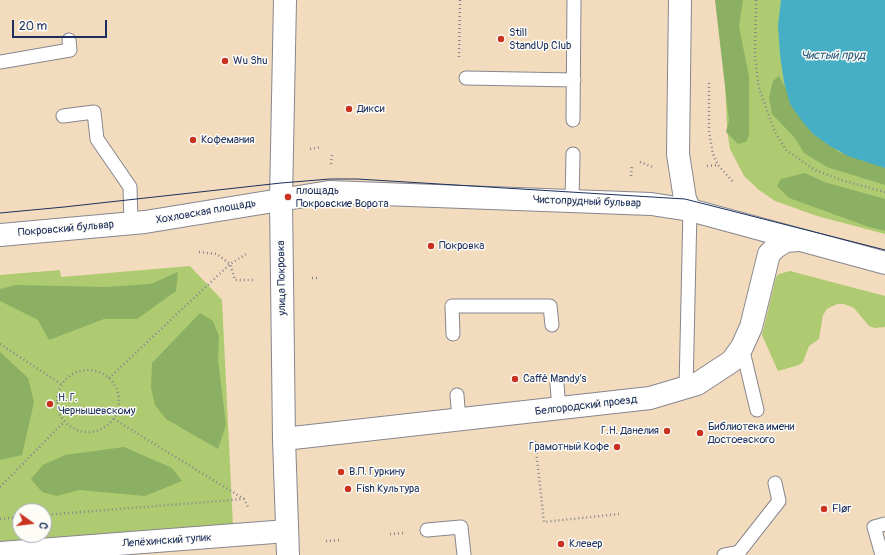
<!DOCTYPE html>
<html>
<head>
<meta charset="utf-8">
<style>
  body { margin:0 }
  #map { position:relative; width:885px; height:555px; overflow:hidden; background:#f3dcbd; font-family:Pangolin,sans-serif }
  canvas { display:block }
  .north { position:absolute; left:12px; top:503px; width:40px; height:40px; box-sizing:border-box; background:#fdfcf7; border:1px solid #a3aaba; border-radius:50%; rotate:104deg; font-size:11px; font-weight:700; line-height:16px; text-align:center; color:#1b2f5e }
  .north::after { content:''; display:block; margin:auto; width:14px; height:18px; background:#c8321e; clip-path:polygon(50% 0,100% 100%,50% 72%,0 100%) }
  .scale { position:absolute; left:12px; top:20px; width:95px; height:18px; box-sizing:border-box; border:2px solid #1b2f5e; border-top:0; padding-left:5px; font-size:12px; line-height:14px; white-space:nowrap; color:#1b2f5e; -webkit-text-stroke:3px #fdfcf7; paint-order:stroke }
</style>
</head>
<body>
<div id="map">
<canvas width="885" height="555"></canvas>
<div class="north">С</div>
<div class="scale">20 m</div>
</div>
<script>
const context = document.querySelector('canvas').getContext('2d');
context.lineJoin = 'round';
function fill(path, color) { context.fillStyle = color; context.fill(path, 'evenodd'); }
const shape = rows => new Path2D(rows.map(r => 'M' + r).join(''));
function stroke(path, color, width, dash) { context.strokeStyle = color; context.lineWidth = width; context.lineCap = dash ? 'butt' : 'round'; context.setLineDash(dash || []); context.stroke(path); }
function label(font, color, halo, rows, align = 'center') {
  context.font = font + ' Pangolin,sans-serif'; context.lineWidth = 3; context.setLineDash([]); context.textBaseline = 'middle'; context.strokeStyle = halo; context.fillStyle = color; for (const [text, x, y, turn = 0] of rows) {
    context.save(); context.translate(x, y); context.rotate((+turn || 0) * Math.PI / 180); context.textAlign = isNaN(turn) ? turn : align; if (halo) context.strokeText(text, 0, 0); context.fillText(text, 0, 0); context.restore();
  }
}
fill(shape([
  [722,0,885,0,885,234,817,216,775,201,759,190,744,176,730,149,727,130],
  [190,266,222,300,233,526,0,545,0,275,60,270,61,277],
  [20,511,44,511,44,535,20,535],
  [790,271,885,296,885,327,875,328,869,326,854,308,844,304,837,304,827,309,823,315,819,339,809,346,803,362,799,365,778,371,762,335,776,277,779,274]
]), '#afcb71');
fill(shape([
  [715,0,743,0,739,27,749,76,749,135,746,142,738,144,726,132,729,121],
  [779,76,799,112,838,152,885,163,885,185,827,167,804,153,795,138,772,114,769,98,773,81],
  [805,173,824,182,885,199,885,231,869,227,789,198,777,186,781,179],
  [178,272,176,291,137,319,104,319,49,340,38,320,0,301,0,289,16,285,105,287,151,284],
  [200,313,213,321,219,336,218,360,226,425,218,449,166,419,155,405,151,388,152,363],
  [0,352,28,378,34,402,22,455,0,460],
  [124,447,172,468,182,481,145,496,79,490,57,496,42,492,31,479,43,465,65,455]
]), '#8baf63');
fill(shape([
  [781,0,885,0,885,168,848,156,830,146,813,134,802,121,790,104,784,82,780,55,778,25]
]), '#46afc5');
const service = shape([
  [0,62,70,50,69,40],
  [466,78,574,80],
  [63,116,94,112,97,139,130,187,131,224],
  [573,120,574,0],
  [572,201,573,154],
  [453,334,452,306,550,306,552,325],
  [742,347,757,410],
  [557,384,559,409],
  [686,389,690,210],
  [457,395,459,420],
  [427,530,461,527,464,555],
  [724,555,739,552],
  [739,555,739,552,779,501,775,483],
  [882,555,874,527,885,524]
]);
const minor = shape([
  [680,0,678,154,685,199,690,210],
  [284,439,650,398,697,384,732,361,742,347,751,327,769,254,776,247,786,241,798,240],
  [0,553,287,531]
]);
const secondary = shape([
  [285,0,281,199,284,439,288,555],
  [0,235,145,222,329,192,651,204,690,210,885,263]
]);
stroke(service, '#87868e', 15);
stroke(minor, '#87868e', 24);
stroke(secondary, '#87868e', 24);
stroke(shape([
  [756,0,755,57,759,88,775,132,786,150,815,170,841,180,885,192],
  [459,57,460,0],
  [709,83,709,132,713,154,718,165,734,183],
  [310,149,321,147],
  [640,162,653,167],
  [331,164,332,155],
  [707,166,718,165],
  [631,176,632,165],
  [199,252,217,254,230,264,235,280,255,280],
  [312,278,317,278],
  [0,344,61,384],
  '57 401a31 31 0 1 1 62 0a31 31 0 1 1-62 0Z',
  [109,378,230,264,248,253],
  [114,419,244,499,248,507],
  [535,441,544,522,619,514],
  [0,487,64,422],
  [44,515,244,499],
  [0,519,20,517],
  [390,534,404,533],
  [326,541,341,540]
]), '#87868e', 2.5, [1, 3]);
stroke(service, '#fff', 13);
stroke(minor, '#fff', 22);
stroke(secondary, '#fff', 22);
stroke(shape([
  [0,213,64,207,281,183,330,179,357,179,685,199,885,250]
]), '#1b2f5e', 1);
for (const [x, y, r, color] of [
  [501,39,4,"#c8321e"],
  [225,61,4,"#c8321e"],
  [349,109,4,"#c8321e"],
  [193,140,4,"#c8321e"],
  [288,197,4,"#c8321e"],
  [431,246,4,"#c8321e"],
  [515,379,4,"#c8321e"],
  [50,404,4,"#c8321e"],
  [667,431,4,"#c8321e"],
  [700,433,4,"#c8321e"],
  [617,447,4,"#c8321e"],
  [341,472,4,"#c8321e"],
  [348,489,4,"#c8321e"],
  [824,509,4,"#c8321e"],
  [561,544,4,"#c8321e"]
]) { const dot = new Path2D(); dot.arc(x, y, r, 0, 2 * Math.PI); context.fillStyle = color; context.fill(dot); stroke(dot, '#fdfcf7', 1.5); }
label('11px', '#1b2f5e', '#fdfcf7', [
  ["Still",509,33],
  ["StandUp Club",509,46],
  ["Wu Shu",233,61],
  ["Дикси",357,109],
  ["Кофемания",201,140],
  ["площадь",296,191],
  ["Покровские Ворота",296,204],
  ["Покровка",439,246],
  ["Caffé Mandy’s",523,379],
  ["Н. Г.",58,398],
  ["Чернышевскому",58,411],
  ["Библиотека имени",708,427],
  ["Достоевского",708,440],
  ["Г.Н. Данелия",659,431,"right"],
  ["Грамотный Кофе",609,447,"right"],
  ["В.П. Гуркину",349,472],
  ["Fish Культура",356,489],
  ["Flør",832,509],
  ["Клевер",569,544]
], 'left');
label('11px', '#1b2f5e', '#fdfcf7', [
  ["Чистопрудный бульвар",587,202,2],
  ["Хохловская площадь",206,212,-10],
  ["Покровский бульвар",66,229,-5],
  ["улица Покровка",282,278,-91],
  ["Белгородский проезд",586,406,-7],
  ["Лепёхинский тупик",167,541,-4]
]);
label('italic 12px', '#2a5c82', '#fdfcf7', [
  ["Чистый пруд",833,56]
]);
</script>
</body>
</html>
